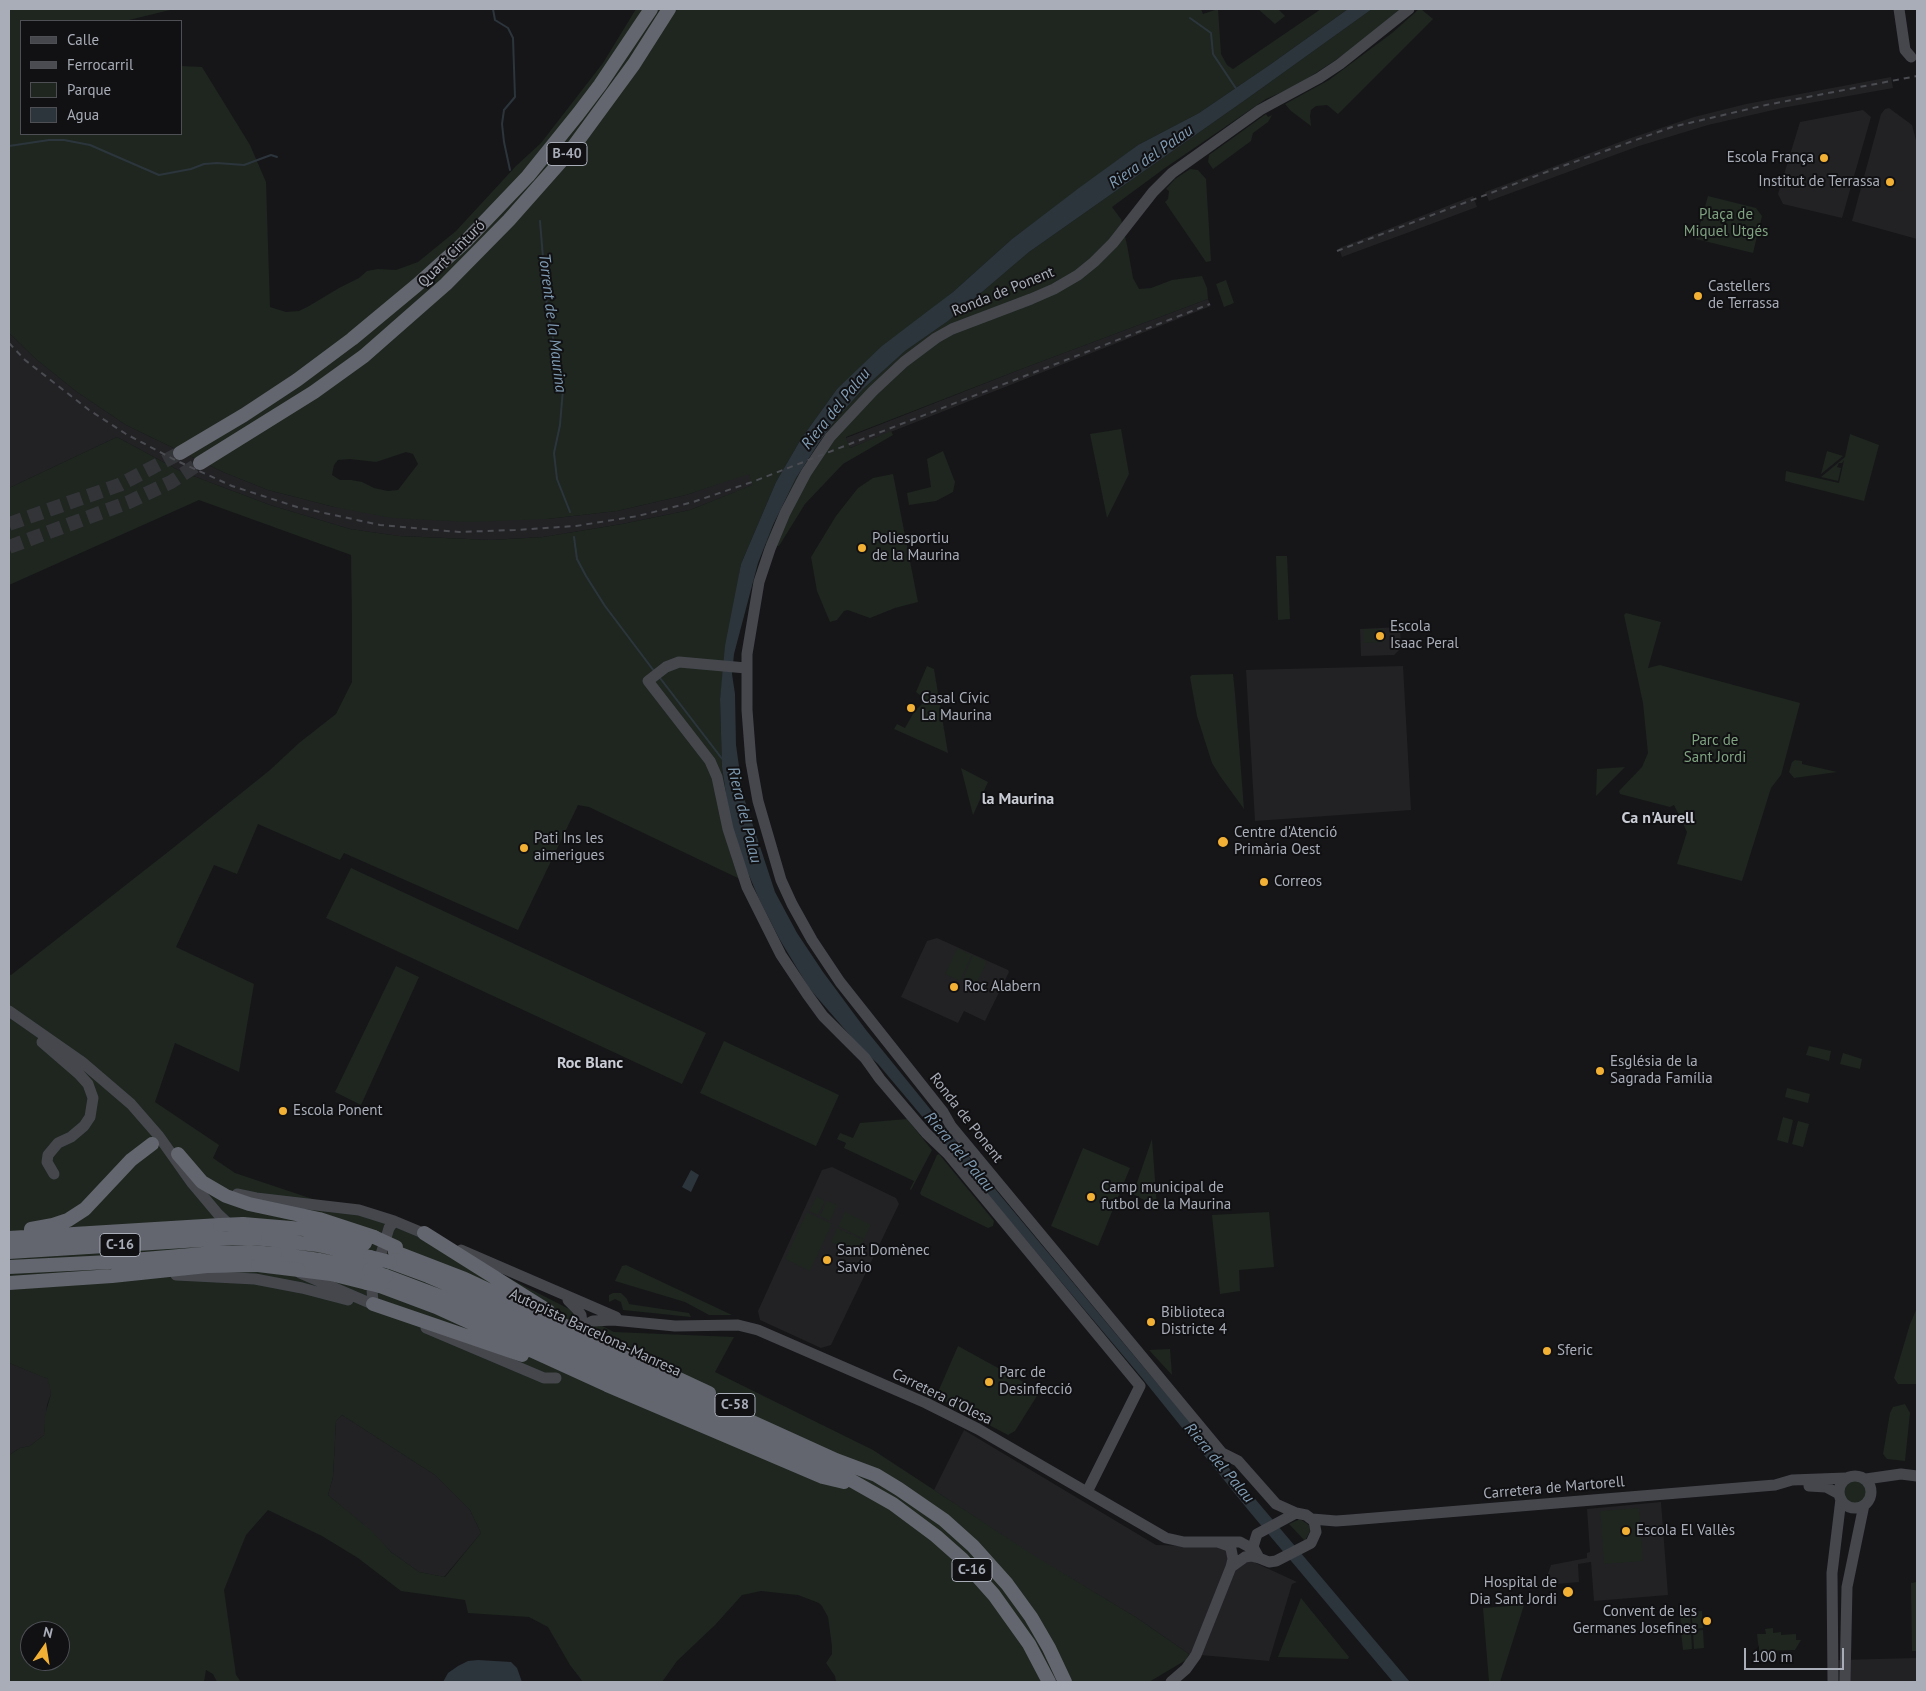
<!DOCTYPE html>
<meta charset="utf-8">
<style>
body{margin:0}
#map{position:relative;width:1926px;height:1691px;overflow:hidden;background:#161618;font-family:"PT Sans",sans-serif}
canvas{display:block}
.frame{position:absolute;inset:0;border:10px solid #a8adb8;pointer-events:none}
.legend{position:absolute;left:20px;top:20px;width:162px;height:115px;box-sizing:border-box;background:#111113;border:1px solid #4d4f55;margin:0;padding:6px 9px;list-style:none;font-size:15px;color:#a8adb8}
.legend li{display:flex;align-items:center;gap:10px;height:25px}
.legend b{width:25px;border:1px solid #4d4f55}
.north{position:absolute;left:20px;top:1621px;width:50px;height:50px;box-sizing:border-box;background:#111113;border:1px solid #4d4f55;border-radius:50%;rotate:13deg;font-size:14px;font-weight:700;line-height:20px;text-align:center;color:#a8adb8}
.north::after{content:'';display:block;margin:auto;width:18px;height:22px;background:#f2b134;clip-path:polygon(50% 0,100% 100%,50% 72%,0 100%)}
.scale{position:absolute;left:1744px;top:1648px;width:100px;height:22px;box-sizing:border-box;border:2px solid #a8adb8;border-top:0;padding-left:6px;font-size:15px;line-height:18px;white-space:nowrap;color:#a8adb8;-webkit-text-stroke:4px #111113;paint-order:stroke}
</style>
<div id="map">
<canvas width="1926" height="1691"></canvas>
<div class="frame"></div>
<ul class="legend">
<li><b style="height:6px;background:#45474d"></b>Calle</li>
<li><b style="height:6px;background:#4a4c52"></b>Ferrocarril</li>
<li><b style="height:14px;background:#1e261f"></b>Parque</li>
<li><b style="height:14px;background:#2c353c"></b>Agua</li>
</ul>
<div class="north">N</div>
<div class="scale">100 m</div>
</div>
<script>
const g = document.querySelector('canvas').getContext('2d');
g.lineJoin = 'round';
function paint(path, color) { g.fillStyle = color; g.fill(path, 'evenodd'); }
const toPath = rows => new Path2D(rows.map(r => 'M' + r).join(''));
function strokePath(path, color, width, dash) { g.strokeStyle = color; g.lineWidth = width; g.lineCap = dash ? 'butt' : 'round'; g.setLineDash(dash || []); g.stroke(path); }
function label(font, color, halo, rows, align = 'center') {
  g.font = font + ' "PT Sans",sans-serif'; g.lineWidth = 4; g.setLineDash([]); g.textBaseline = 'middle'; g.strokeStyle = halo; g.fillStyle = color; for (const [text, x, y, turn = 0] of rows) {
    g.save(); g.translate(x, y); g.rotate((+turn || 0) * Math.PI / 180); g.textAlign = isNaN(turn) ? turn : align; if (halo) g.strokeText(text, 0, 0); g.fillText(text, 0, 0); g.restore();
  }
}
paint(toPath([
 [1891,77,1893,88,1782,108,1708,125,1639,146,1489,201,1485,192,1628,139,1694,117,1746,104],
 [1889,108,1912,125,1917,144,1917,239,1852,221,1881,114,1885,109],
 [1863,110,1871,117,1842,218,1783,204,1778,194,1800,122],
 [1473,196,1477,207,1342,257,1339,248],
 [1208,299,1211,306,850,448,846,438,1024,368],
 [9,333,37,360,77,392,126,425,223,472,268,490,334,507,547,519,617,511,686,495,749,473,753,485,690,510,622,524,543,537,491,540,399,536,350,529,270,505,180,471,117,437,9,488],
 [1400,627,1401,648,1394,655,1361,656,1360,629],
 [1403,666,1411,810,1255,821,1246,670],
 [937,938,1008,970,1009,972,985,1021,964,1011,958,1023,901,997,927,941],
 [832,1167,896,1198,899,1204,831,1345,821,1348,760,1320,758,1311,822,1170],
 [9,1363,49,1379,51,1394,47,1405,44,1435,30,1446,20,1448,9,1455],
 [342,1415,435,1475,470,1510,481,1533,444,1577,419,1572,391,1552,371,1531,328,1495,333,1477,336,1421],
 [964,1430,1156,1545,1221,1547,1297,1582,1292,1584,1269,1661,1189,1654,1137,1618,1035,1557,934,1490],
 [1661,1502,1668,1595,1594,1601,1591,1562,1578,1564,1579,1582,1544,1585,1551,1565,1587,1558,1587,1553,1590,1552,1587,1509],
 [1917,1658,1917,1682,1839,1682,1838,1660]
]), '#222225');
paint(toPath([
 [9,9,174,9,125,21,21,21,21,134,181,134,181,66,202,67,250,145,266,182,270,307,286,312,299,311,309,306,339,288,359,278,367,271,378,269,396,270,418,262,456,231,516,166,541,143,603,63,636,9,1201,9,1203,14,1218,9,1221,54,1227,65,1233,69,1321,9,1348,9,1271,64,1199,113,1138,145,1012,239,953,292,837,389,801,439,776,482,741,564,723,675,720,699,722,767,731,827,738,849,750,876,742,880,589,807,578,805,518,930,344,853,340,860,258,824,237,874,214,865,176,947,254,984,239,1072,175,1043,155,1102,219,1145,213,1158,235,1173,408,1231,493,1270,614,1332,734,1337,715,1372,873,1450,1035,1556,1137,1618,1189,1654,1186,1660,1149,1682,836,1682,835,1676,826,1663,832,1654,832,1646,828,1617,822,1606,819,1603,798,1595,761,1591,742,1595,715,1625,677,1661,662,1682,583,1682,570,1665,548,1627,529,1617,468,1613,465,1600,401,1591,358,1558,322,1536,268,1510,246,1535,224,1590,236,1675,241,1682,217,1682,213,1674,206,1670,204,1682,9,1682,9,1455,20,1448,30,1446,44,1435,45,1415,51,1394,48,1379,9,1363,9,974,11,975,173,848,270,770,299,743,336,714,352,682,352,618,351,555,199,500,9,585,9,488,117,437,180,471,270,505,350,529,399,536,491,540,543,537,622,524,690,510,752,485,749,474,686,495,617,511,547,519,471,522,391,518,334,507,268,490,223,472,126,425,77,392,37,360,9,333],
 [406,452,413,454,418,464,398,490,388,491,374,488,362,482,351,480,340,480,332,475,334,465,338,460,350,459,376,462],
 [342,1415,435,1475,470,1510,481,1533,445,1577,419,1572,391,1552,372,1531,328,1495,333,1477,336,1421],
 [30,1631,60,1631,60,1661,30,1661],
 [1258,9,1278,9,1285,16,1275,24],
 [1372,9,1401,9,1345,54,1296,86,1266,99,1165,168,1112,207,1121,219,1127,245,1133,278,1139,289,1151,288,1172,280,1202,276,1207,288,1208,299,1024,368,846,437,850,448,891,431,893,435,843,464,805,504,779,546,765,544,796,478,837,418,863,389,905,351,948,321,1029,252,1248,98],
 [1419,9,1421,9,1433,19,1338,114,1327,105,1316,106,1311,110,1310,116,1311,126,1291,111,1285,104,1329,80,1392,33],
 [1266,114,1268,117,1272,115,1271,117,1268,122,1253,133,1251,141,1213,169,1208,162,1209,155],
 [1190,169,1198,170,1206,179,1211,261,1206,262,1165,202,1168,199,1169,191,1166,189,1175,179],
 [1708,196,1756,208,1762,216,1753,253,1696,239],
 [1226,280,1234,303,1224,307,1216,284],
 [1121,429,1129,474,1107,518,1090,434],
 [1850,434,1879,445,1864,501,1785,481,1786,471,1839,483,1844,460,1842,463,1839,463,1837,467,1841,468,1838,481,1821,477,1845,457],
 [943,451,955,482,953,492,936,501,909,505,907,493,931,487,927,459],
 [1827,451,1843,456,1821,474],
 [893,474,918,602,895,608,870,618,848,610,844,611,837,620,830,622,817,591,811,557,836,516,858,488,873,478],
 [1276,556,1287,556,1290,619,1278,620],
 [1626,613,1661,622,1648,668,1660,665,1800,703,1781,775,1771,788,1742,881,1677,864,1687,832,1674,805,1670,807,1620,794,1619,791,1642,767,1648,753,1643,703,1624,615],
 [1363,629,1384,629,1384,642,1364,643],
 [927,666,934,669,948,753,894,729,897,724,905,728,914,712,926,700,916,692],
 [1233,674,1235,694,1244,809,1220,776,1212,763,1197,716,1190,677,1192,675],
 [1795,760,1802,761,1802,764,1837,772,1794,778,1789,772,1792,762],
 [1625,767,1596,796,1597,769],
 [961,768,988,782,973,815],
 [351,868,706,1033,682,1084,326,918],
 [957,948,972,955,960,981,945,974],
 [973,955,987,962,975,987,962,981],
 [396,966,419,977,361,1105,335,1092],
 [724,1041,839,1095,816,1146,700,1093],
 [1809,1046,1831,1051,1829,1061,1806,1055],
 [1843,1053,1862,1059,1860,1069,1840,1064],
 [1787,1088,1810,1094,1808,1103,1785,1097],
 [1783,1117,1793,1120,1788,1143,1777,1140],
 [907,1119,932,1150,911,1190,910,1189,914,1181,844,1148,846,1143,837,1139,840,1133,853,1138,860,1123],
 [1798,1121,1809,1124,1803,1147,1792,1144],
 [1152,1139,1157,1207,1133,1194],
 [1083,1148,1130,1168,1098,1246,1051,1226],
 [939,1154,994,1221,993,1226,988,1228,921,1195,920,1193,937,1155],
 [817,1196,825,1201,818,1215,809,1211],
 [827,1201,837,1205,830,1221,820,1216],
 [807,1212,832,1224,810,1271,785,1259],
 [845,1212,871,1225,864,1239,838,1226],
 [1269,1212,1274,1267,1239,1270,1240,1291,1220,1294,1212,1215],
 [837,1228,864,1240,857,1254,831,1242],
 [626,1265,732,1315,709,1315,685,1302,615,1281,622,1266],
 [613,1293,621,1293,627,1299,629,1304,689,1313,691,1317,623,1310,621,1302,615,1299,609,1302,609,1295],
 [1917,1308,1917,1384,1898,1384,1894,1378,1910,1324],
 [958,1346,1040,1391,1015,1431,1008,1435,947,1403,938,1392],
 [1170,1349,1172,1375,1149,1350],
 [1905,1404,1910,1413,1905,1461,1887,1459,1883,1454,1890,1413,1893,1407],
 '1842 1492a12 12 0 1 1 24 0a12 12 0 1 1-24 0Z',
 [1639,1508,1643,1561,1604,1564,1600,1511],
 [1300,1519,1309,1525,1310,1531,1305,1541,1289,1524],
 [1917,1582,1917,1651,1912,1651,1911,1583],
 [1301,1598,1349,1657,1348,1659,1278,1657],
 [1524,1605,1500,1682,1489,1682,1483,1608],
 [1702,1611,1703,1628,1693,1629,1691,1612],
 [1680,1612,1690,1612,1691,1629,1681,1629],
 [1773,1628,1773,1633,1781,1632,1781,1635,1796,1634,1796,1640,1801,1640,1795,1650,1759,1651,1757,1634,1766,1634,1765,1629],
 [1703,1630,1704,1648,1694,1649,1693,1631],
 [1691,1631,1692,1649,1683,1650,1681,1632]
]), '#1e261f');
paint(toPath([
 [1348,9,1372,9,1248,98,1029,252,948,321,905,351,863,389,837,418,820,441,796,478,773,525,758,563,734,654,732,674,735,694,736,745,743,795,775,892,797,933,823,972,866,1030,1000,1195,1146,1370,1410,1682,1393,1682,1388,1676,1249,1511,1142,1378,878,1064,860,1047,809,988,780,940,759,899,738,849,731,827,722,767,720,699,725,646,741,564,776,482,801,439,837,389,882,346,953,292,1012,239,1079,188,1138,145,1199,113,1271,64],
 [691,1170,699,1175,691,1192,682,1187],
 [478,1660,511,1662,517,1668,522,1682,443,1682,448,1673,458,1666,468,1661]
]), '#2c353c');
strokePath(toPath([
 [493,9,495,20,508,28,513,38,515,97,504,110,502,124,504,142,510,170],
 [1190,18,1211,33,1213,54,1237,90],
 [9,146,49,140,64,140,90,145,159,175,191,169,204,164,217,163,244,165,271,155,277,157],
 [540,221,547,307,563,389,560,425,554,453,557,479,570,512],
 [574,537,577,559,586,576,605,606,654,671],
 [660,678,723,760]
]), '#2c353c', 2);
strokePath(toPath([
 [9,524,119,485,180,453],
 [9,547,129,502,171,482,200,463]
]), '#333438', 14, [14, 7]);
strokePath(toPath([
 [1899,9,1905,50,1911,57],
 [746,668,679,662,666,667,648,681,710,761,717,777,728,829,747,887,781,955,807,994,823,1016,865,1058,880,1079,926,1133,948,1154,1140,1386,1087,1492],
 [9,1011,82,1062,131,1104,158,1135,192,1183,218,1214,247,1241,266,1254],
 [42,1042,79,1074,88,1084,93,1098,90,1117,84,1126,71,1137,58,1143,48,1155,47,1162,54,1174],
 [237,1194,256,1198,359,1210,394,1221,430,1236],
 [461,1250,616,1317],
 [300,1273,379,1307],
 [176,1275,255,1279,302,1288,348,1300],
 [568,1300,577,1309,581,1315,582,1323],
 [373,1304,372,1289,377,1267,389,1228,394,1221],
 [587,1324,593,1321,613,1320,675,1326,738,1325,758,1330,926,1403,978,1429,1166,1538,1184,1542,1240,1542,1253,1549],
 [426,1328,544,1378,556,1378],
 '1839 1492a16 16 0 1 1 32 0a16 16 0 1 1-32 0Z',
 [1866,1479,1901,1474,1917,1476],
 [1809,1486,1826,1487,1839,1494],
 [1296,1513,1276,1504,1238,1461,1222,1453,951,1126,943,1112,840,982,812,940,792,904,781,880,758,801,751,762,747,710,747,654,759,582,770,549,785,513,806,473,830,437,873,391,904,362,936,338,952,329,1031,299,1054,289,1078,275,1094,262,1113,243,1153,192,1172,173,1260,110,1319,78,1340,64,1409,9],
 [1296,1513,1306,1515,1314,1521,1316,1532,1311,1543,1276,1561,1269,1562,1259,1558,1253,1547,1257,1534,1296,1513],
 [1312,1519,1336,1521,1350,1520,1775,1485,1792,1480,1846,1478],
 [1231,1567,1245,1557,1251,1556,1259,1558],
 [1171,1682,1186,1669,1196,1655,1231,1567,1233,1559,1231,1549,1229,1546,1218,1542],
 [1833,1682,1832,1573,1841,1499],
 [1845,1682,1847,1587,1864,1505]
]), '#45474d', 11);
strokePath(toPath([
 [180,453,244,415,297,380,352,339,417,285,466,241,528,176,578,114,600,85,651,9],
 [200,463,314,392,364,356,446,284,509,220,571,150,634,64,669,9],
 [178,1154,202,1182,226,1196,249,1204,319,1219,374,1237],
 [243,1224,303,1229,365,1243],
 [31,1229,53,1225,68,1220,85,1209,131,1160,152,1144],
 [424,1233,548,1311],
 [9,1238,220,1225],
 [255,1238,318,1245,370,1257],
 [9,1252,232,1238],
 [395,1252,465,1279,709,1393],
 [275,1254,320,1260,369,1270],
 [390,1262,428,1276,475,1296,836,1460,876,1475,899,1489,944,1520,973,1546,1007,1584,1031,1617,1049,1648,1065,1682],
 [9,1267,110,1262,214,1253,250,1252],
 [299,1270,331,1274,367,1283],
 [386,1276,471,1308,581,1359,780,1446,840,1474,893,1504,936,1536,962,1559,994,1595,1029,1644,1049,1682],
 [9,1283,112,1276,207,1266,258,1265],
 [380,1286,436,1307,607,1385,823,1477,844,1482],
 [373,1304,522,1355]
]), '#63666e', 14);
strokePath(toPath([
 [1337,251,1549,171,1672,127,1766,105,1917,76],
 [9,343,25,360,89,410,126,434,175,460,232,486,297,507,380,525,459,532,515,530,576,526,638,516,693,502,752,482,1210,304]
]), '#4a4c52', 2, [6, 5]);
strokePath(toPath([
 [220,1225,243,1224],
 [374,1237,396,1247],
 [232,1238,255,1238],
 [250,1252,275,1254],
 [370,1257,390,1262],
 [258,1265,299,1270],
 [369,1270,386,1276],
 [367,1283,380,1286]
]), '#63666e', 14);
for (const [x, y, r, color] of [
 [1824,158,5,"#f2b134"],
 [1890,182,5,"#f2b134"],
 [1698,296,5,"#f2b134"],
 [862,548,5,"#f2b134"],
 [1380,636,5,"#f2b134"],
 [911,708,5,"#f2b134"],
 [1223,842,6,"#f2b134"],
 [524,848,5,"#f2b134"],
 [1264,882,5,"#f2b134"],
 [954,987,5,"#f2b134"],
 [1600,1071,5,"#f2b134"],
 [283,1111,5,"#f2b134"],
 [1091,1197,5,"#f2b134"],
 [827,1260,5,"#f2b134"],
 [1151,1322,5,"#f2b134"],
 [1547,1351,5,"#f2b134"],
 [989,1382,5,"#f2b134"],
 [1626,1531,5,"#f2b134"],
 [1568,1592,6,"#f2b134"],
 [1707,1621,5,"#f2b134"]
]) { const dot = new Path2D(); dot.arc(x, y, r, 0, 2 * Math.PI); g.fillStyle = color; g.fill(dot); strokePath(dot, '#111113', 2); }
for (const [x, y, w] of [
 [567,154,40],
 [120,1245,40],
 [735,1405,40],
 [972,1570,40]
]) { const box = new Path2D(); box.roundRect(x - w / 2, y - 11.5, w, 23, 4); g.fillStyle = '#111113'; g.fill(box); strokePath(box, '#a8adb8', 1); }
label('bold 14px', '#a8adb8', null, [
 ["B-40",567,154],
 ["C-16",120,1245],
 ["C-58",735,1405],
 ["C-16",972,1570]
]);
label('15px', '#a8adb8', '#111113', [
 ["Escola França",1814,158,"right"],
 ["Institut de Terrassa",1880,182,"right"],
 ["Castellers",1708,287],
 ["de Terrassa",1708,304],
 ["Poliesportiu",872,539],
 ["de la Maurina",872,556],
 ["Escola",1390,627],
 ["Isaac Peral",1390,644],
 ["Casal Cívic",921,699],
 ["La Maurina",921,716],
 ["Centre d'Atenció",1234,833],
 ["Primària Oest",1234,850],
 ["Pati Ins les",534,839],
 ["aimerigues",534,856],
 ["Correos",1274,882],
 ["Roc Alabern",964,987],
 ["Església de la",1610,1062],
 ["Sagrada Família",1610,1079],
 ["Escola Ponent",293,1111],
 ["Camp municipal de",1101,1188],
 ["futbol de la Maurina",1101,1205],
 ["Sant Domènec",837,1251],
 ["Savio",837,1268],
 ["Biblioteca",1161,1313],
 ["Districte 4",1161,1330],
 ["Sferic",1557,1351],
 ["Parc de",999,1373],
 ["Desinfecció",999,1390],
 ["Escola El Vallès",1636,1531],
 ["Hospital de",1557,1583,"right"],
 ["Dia Sant Jordi",1557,1600,"right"],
 ["Convent de les",1697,1612,"right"],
 ["Germanes Josefines",1697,1629,"right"]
], 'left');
label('15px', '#7fa381', '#111113', [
 ["Plaça de",1726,215],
 ["Miquel Utgés",1726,232],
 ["Parc de",1715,741],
 ["Sant Jordi",1715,758]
]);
label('15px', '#a8adb8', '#111113', [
 ["Quart Cinturó",452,254,-45],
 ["Ronda de Ponent",1003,292,-22],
 ["Ronda de Ponent",966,1118,52],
 ["Autopista Barcelona-Manresa",595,1333,25],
 ["Carretera d'Olesa",942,1397,26],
 ["Carretera de Martorell",1554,1488,-5]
]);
label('italic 16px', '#7f9bb3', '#111113', [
 ["Riera del Palau",1151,157,-35],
 ["Torrent de la Maurina",552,323,83],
 ["Riera del Palau",836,409,-51],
 ["Riera del Palau",744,815,76],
 ["Riera del Palau",959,1152,50],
 ["Riera del Palau",1219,1463,50]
]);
label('bold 16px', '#c9ccd4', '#111113', [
 ["la Maurina",1018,799],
 ["Ca n'Aurell",1658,818],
 ["Roc Blanc",590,1063]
]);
</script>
